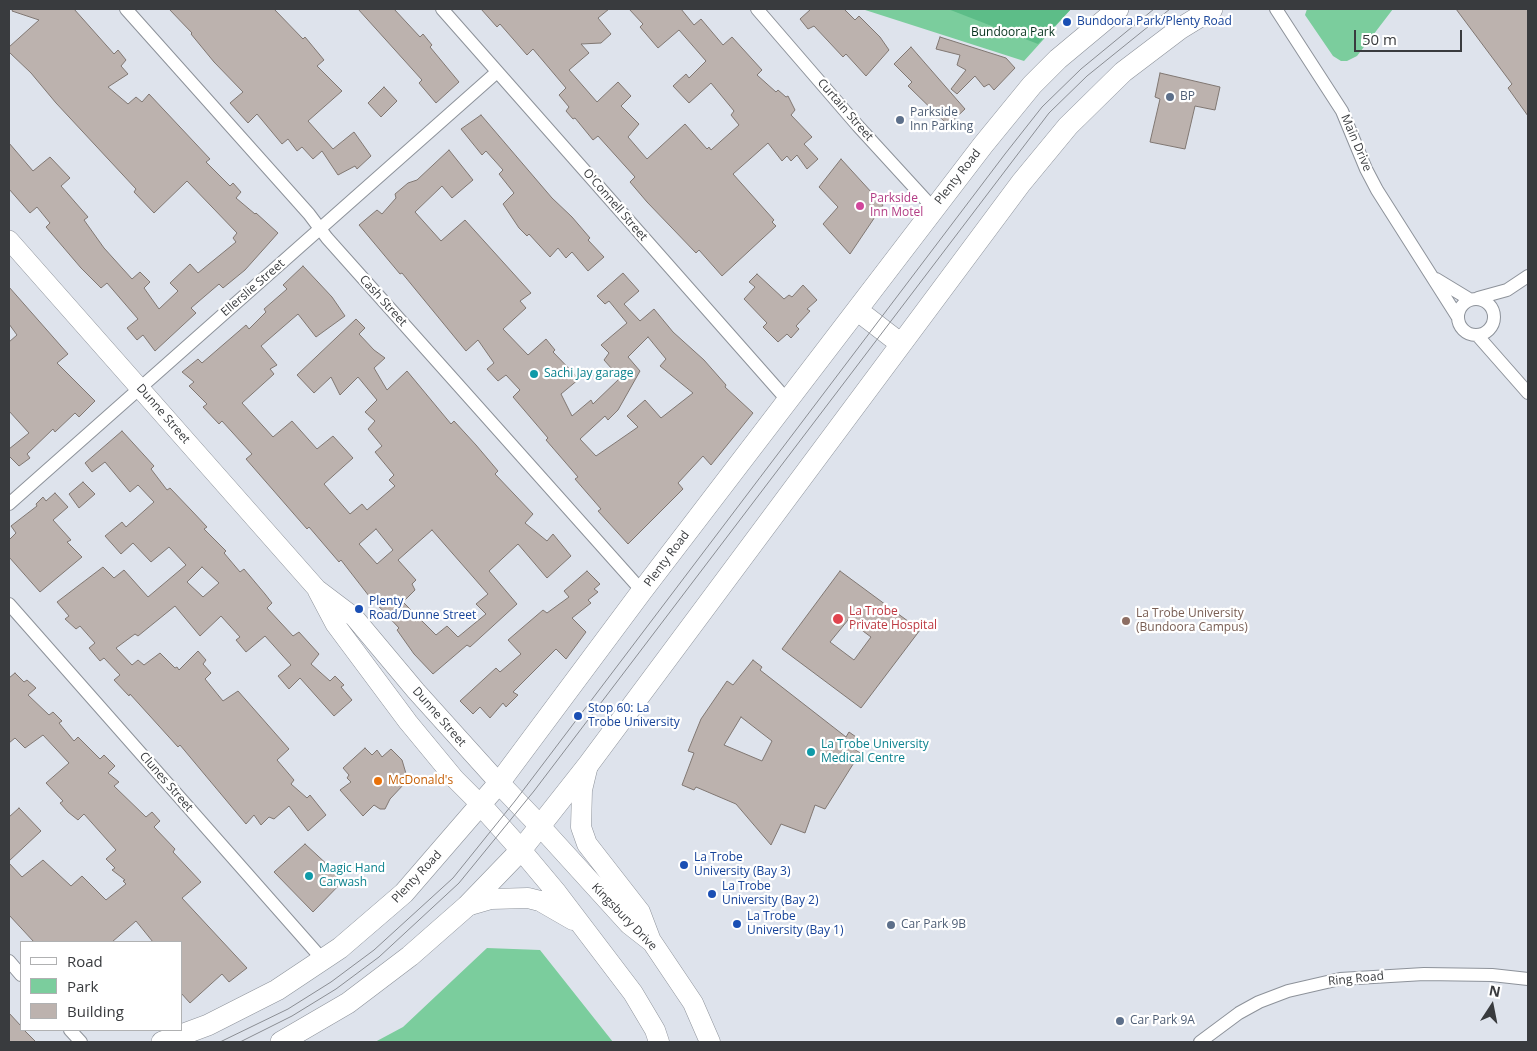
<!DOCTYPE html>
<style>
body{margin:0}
#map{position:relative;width:1537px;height:1051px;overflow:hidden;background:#dee3ec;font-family:"Open Sans",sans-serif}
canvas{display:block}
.frame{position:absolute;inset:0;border:10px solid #393b3e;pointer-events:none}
.legend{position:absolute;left:20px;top:941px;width:162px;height:90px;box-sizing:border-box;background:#fff;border:1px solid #b0b1b2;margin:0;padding:6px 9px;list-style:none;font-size:15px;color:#393b3e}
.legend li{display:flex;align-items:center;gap:10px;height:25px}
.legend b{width:25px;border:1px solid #b0b1b2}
.north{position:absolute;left:1467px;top:981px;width:50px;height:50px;-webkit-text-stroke:4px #fff;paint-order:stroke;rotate:11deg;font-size:14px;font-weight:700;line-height:20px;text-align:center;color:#393b3e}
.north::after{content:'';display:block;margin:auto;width:18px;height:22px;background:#393b3e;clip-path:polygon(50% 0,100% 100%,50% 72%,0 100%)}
.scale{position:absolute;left:1354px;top:30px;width:108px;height:22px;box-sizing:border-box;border:2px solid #393b3e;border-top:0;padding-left:6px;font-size:15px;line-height:18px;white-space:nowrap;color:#393b3e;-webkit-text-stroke:4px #fff;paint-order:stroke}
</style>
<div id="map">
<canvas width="1537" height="1051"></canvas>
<div class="frame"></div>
<ul class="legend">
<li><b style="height:6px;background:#fff"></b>Road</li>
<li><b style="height:14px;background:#7bcd9d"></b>Park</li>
<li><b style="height:14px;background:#bcb2ae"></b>Building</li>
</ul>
<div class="north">N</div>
<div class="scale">50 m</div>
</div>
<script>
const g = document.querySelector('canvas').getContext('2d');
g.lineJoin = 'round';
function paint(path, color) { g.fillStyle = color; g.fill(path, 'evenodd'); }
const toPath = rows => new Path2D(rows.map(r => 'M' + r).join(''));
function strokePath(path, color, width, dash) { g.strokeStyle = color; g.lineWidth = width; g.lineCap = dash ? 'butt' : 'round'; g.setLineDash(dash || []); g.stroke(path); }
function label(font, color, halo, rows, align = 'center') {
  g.font = font + ' "Open Sans",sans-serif'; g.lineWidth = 4.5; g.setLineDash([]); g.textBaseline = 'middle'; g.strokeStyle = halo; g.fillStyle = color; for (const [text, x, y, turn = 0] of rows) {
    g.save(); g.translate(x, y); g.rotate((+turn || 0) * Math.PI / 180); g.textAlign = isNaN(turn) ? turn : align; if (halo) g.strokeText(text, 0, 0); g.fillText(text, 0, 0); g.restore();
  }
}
paint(toPath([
 [862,9,1071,9,1024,61],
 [1307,9,1393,9,1357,56,1347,61,1341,61,1333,56,1305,15],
 [487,948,540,950,613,1042,375,1042,403,1027]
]), '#7bcd9d');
paint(toPath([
 [948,9,1071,9,1038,44]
]), '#5dbd88');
const building = toPath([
 [13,9,74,9,114,54,118,50,126,60,121,66,128,74,108,87,128,104,136,97,142,102,149,94,210,159,206,162,230,186,233,183,241,192,236,198,255,214,256,213,278,233,245,270,223,288,219,284,191,308,196,313,155,351,143,335,137,340,127,328,138,319,107,283,101,288,81,268,46,227,50,223,37,207,30,213,9,189,9,143,33,171,50,157,70,178,61,186,88,217,84,220,104,248,132,279,140,272,150,282,144,288,159,309,178,291,170,283,190,264,198,273,236,242,233,238,237,233,187,181,154,213,134,192,136,189,56,103,31,73,9,52,9,47,39,20,12,11,13,9],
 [169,9,274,9,303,39,305,37,324,60,317,66,342,91,308,121,333,149,354,132,371,156,357,169,355,166,338,175,322,151,313,159,302,147,297,151,288,139,282,144,257,114,248,123,230,103,243,92,214,62,191,34,192,33,169,9],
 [358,9,394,9,420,37,423,34,432,45,430,47,459,82,436,103,419,83,422,80,358,9],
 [481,9,609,9,598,18,611,34,601,43,581,44,589,53,569,70,597,102,618,82,631,96,621,106,639,124,628,137,647,159,685,124,707,149,709,147,711,150,739,125,731,115,734,111,711,83,689,103,673,86,686,74,689,78,706,61,679,30,658,48,640,27,643,24,629,9,681,9,694,25,701,19,723,45,732,37,762,70,757,75,776,92,778,90,786,97,788,96,795,110,791,115,812,137,804,144,818,159,807,169,797,155,791,161,787,156,782,161,768,143,733,174,774,220,772,222,776,226,722,276,699,250,696,253,647,202,630,182,635,177,598,136,593,140,575,118,573,119,566,111,569,107,559,95,566,88,533,49,527,55,500,24,497,27,481,9],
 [811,9,844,9,855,20,859,16,880,37,889,50,866,76,846,54,843,57,814,26,808,29,800,19,811,9],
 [1456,9,1528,9,1528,116,1508,88,1512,84,1456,9],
 [940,37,1006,58,1015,68,994,90,989,84,984,87,975,76,957,94,951,89,966,70,957,65,960,55,936,49,940,37],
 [911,47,965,109,948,125,908,86,912,82,894,64,911,47],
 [1160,73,1220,87,1215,110,1195,106,1185,149,1150,142,1160,99,1155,97,1160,73],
 [384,87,397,101,381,117,368,103,384,87],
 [481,115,552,198,572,217,590,238,588,240,604,257,588,271,572,252,566,258,558,248,550,257,529,234,527,236,519,228,503,204,514,193,499,174,503,170,486,151,482,155,461,129,481,115],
 [449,150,473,180,452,198,442,186,415,212,441,241,465,220,531,293,520,301,526,308,503,329,528,355,546,339,555,350,553,352,579,379,561,394,572,416,591,400,593,404,620,378,604,360,609,353,601,345,627,323,609,301,605,304,597,296,623,273,639,291,624,304,640,321,654,309,673,332,704,360,726,385,725,387,753,413,711,465,703,456,678,483,683,489,628,544,598,511,601,509,575,479,578,477,546,440,548,438,513,397,520,390,506,375,498,381,487,369,494,363,478,340,466,351,402,273,400,274,359,225,377,210,382,214,396,198,395,194,408,183,417,180,449,150],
 [648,337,666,359,660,366,693,393,661,418,645,400,627,416,638,427,596,456,580,439,605,416,608,420,618,410,640,371,628,357,648,337],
 [841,159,883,205,850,254,823,224,838,207,819,187,841,159],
 [303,266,332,297,345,316,316,337,298,314,261,346,277,365,270,369,274,374,242,403,273,437,292,421,317,449,333,436,353,458,324,484,350,514,362,504,367,510,395,486,389,480,394,475,375,452,382,446,368,429,375,421,365,412,377,400,358,377,340,395,331,377,314,393,297,375,356,319,365,328,359,334,374,350,385,358,374,368,387,390,407,371,451,424,454,421,476,445,498,471,495,474,533,514,525,523,547,541,553,534,571,556,547,578,518,544,489,571,517,604,470,647,467,645,433,674,414,654,397,630,399,628,369,596,341,560,339,562,309,527,307,529,246,459,252,454,222,421,219,424,203,407,207,404,189,386,194,382,182,372,198,359,202,363,246,325,249,329,266,312,264,309,287,289,283,285,303,266],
 [376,529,393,550,377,564,359,544,376,529],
 [432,530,488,594,476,604,486,614,458,637,447,626,436,635,403,602,415,590,412,584,416,580,398,560,432,530],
 [757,274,784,299,789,295,792,297,803,285,817,300,807,309,810,311,796,326,799,329,791,338,787,334,778,342,763,327,767,323,744,299,755,287,749,282,757,274],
 [9,287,68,354,57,363,95,401,79,417,75,413,55,432,53,429,27,454,30,458,19,466,9,456,9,449,29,433,9,411,9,342,17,335,9,324,9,287],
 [122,431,154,466,151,469,167,490,170,488,192,511,207,527,204,529,226,551,224,553,240,572,244,569,265,594,272,603,267,608,293,636,299,632,319,654,311,664,330,681,335,676,344,685,341,687,352,700,334,716,300,678,289,689,278,676,291,665,265,636,246,652,236,640,240,637,221,616,200,636,175,606,138,636,135,634,116,648,132,665,138,660,144,665,160,653,175,668,177,667,179,670,198,651,206,660,203,664,211,673,205,679,223,701,238,691,289,749,277,760,294,780,291,784,307,798,310,795,326,815,308,831,289,806,274,819,269,817,261,825,254,815,246,824,180,745,178,747,130,694,129,696,114,680,120,675,104,658,100,661,89,648,95,643,80,626,76,629,65,619,69,616,57,602,103,567,114,578,124,570,148,597,186,565,169,547,151,562,133,543,121,554,105,536,122,522,126,527,154,502,138,485,130,492,105,462,92,472,85,463,122,431],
 [202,567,219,583,203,597,187,582,202,567],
 [83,482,95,494,79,508,69,494,83,482],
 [55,493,68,507,53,520,71,540,67,542,82,557,40,592,9,557,9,540,16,533,11,526,37,506,36,504,43,497,46,501,55,493],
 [587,571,600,584,594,589,598,592,588,600,591,603,572,618,586,632,566,659,556,649,513,692,518,695,506,707,503,703,490,718,480,707,473,714,460,701,496,668,500,672,521,654,508,640,543,610,547,613,569,597,564,591,587,571],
 [840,571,920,630,861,708,782,649,840,571],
 [848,620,871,637,854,660,830,642,848,620],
 [753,660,762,667,760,670,846,737,849,732,859,739,853,748,860,753,825,809,815,805,805,833,781,824,771,845,736,804,696,787,694,790,682,785,694,753,688,751,701,719,727,681,733,685,753,660],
 [741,717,772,741,762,761,724,745,741,717],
 [15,673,24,682,27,680,36,688,28,695,49,715,53,712,62,721,59,723,74,741,78,737,100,759,104,755,115,766,108,773,119,782,114,786,146,817,152,812,160,821,154,827,175,849,173,852,201,882,182,898,247,968,229,982,222,974,190,1003,181,993,181,942,153,942,136,921,112,942,34,942,9,915,9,863,22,877,43,860,71,886,82,876,106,900,126,884,123,881,125,880,112,870,115,868,106,859,116,850,84,814,78,820,68,812,60,803,63,801,46,783,69,763,43,735,25,748,15,738,9,743,9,678,15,673],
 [365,748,372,755,377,750,382,757,391,749,402,760,407,777,405,783,390,799,385,809,380,809,374,805,363,816,340,790,351,782,347,778,349,775,343,768,365,748],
 [19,808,41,831,9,861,9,817,19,808],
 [305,844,344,880,313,912,274,872,305,844],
 [9,1013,21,1026,21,1030,24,1030,36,1042,9,1042,9,1013]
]);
paint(building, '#bcb2ae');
strokePath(building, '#807772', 1);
const minor = toPath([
 [126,9,309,214,327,238,642,591],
 [442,9,788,401],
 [757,9,858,126,934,209],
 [1276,9,1342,111,1366,169,1377,190,1457,316],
 [1436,279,1469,299],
 [1478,298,1507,290,1528,276],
 '1458 317a18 18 0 1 1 36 0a18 18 0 1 1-36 0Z',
 [1477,335,1528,393],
 [9,504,497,72],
 [9,604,323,960],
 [9,961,21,975],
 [70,1030,81,1042],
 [1200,1042,1239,1013,1259,1002,1288,991,1340,979,1424,974,1492,975,1528,979]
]);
const secondary = toPath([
 [9,240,317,589,354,617,416,691,499,783],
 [317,590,335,624,408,722,455,779,481,805]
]);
const primary = toPath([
 [588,765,582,790,581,827,587,844,640,912,651,941],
 [540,826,629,924,652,942,693,1003,710,1042],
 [521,850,557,893,633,993,655,1030,659,1042],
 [467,906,491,899,528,898,540,901,573,920]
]);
const trunk = toPath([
 [857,310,901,344],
 [499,783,540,826],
 [481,805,521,850],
 [162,1042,208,1025,277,990,340,948,404,893,499,783,642,591,983,145,1032,85,1058,59,1118,9],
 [281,1042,348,1003,410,956,467,906,521,850,588,765,1021,183,1068,126,1123,72,1181,28,1212,9]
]);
strokePath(minor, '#8d929a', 14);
strokePath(secondary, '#8d929a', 20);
strokePath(primary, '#8d929a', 21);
strokePath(trunk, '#8d929a', 22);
strokePath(minor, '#fff', 12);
strokePath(secondary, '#fff', 19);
strokePath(primary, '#fff', 20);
strokePath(trunk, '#fff', 21);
strokePath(toPath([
 [220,1042,288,1009,331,982,374,950,453,878,515,801,1005,154,1042,107,1081,69,1154,9],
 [240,1042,292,1016,336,989,379,957,459,883,534,791,1049,113,1087,76,1170,9]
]), '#8a8d93', 1);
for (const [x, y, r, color] of [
 [1067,22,5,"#1a4fb4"],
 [1170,97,5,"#5c6f8a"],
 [900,120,5,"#5c6f8a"],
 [860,206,5,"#d1479c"],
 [534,374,5,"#0f9aa8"],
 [359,609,5,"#1a4fb4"],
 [838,619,6,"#e0444e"],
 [1126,621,5,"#8d6e63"],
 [578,716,5,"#1a4fb4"],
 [811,752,5,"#0f9aa8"],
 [378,781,5,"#e8710a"],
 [684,865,5,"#1a4fb4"],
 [309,876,5,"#0f9aa8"],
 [712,894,5,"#1a4fb4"],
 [737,924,5,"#1a4fb4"],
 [891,925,5,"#5c6f8a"],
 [1120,1021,5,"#5c6f8a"]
]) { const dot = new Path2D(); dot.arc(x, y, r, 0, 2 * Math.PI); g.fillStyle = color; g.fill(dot); strokePath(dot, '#fff', 2); }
label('12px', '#164399', '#fff', [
 ["Bundoora Park/Plenty Road",1077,22],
 ["Plenty",369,602],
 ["Road/Dunne Street",369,616],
 ["Stop 60: La",588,709],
 ["Trobe University",588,723],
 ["La Trobe",694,858],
 ["University (Bay 3)",694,872],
 ["La Trobe",722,887],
 ["University (Bay 2)",722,901],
 ["La Trobe",747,917],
 ["University (Bay 1)",747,931]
], 'left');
label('12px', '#07321d', '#fff', [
 ["Bundoora Park",1013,33]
]);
label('12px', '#4e5e75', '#fff', [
 ["BP",1180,97],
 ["Parkside",910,113],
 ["Inn Parking",910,127],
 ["Car Park 9B",901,925],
 ["Car Park 9A",1130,1021]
], 'left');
label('12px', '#393b3e', '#fff', [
 ["Curtain Street",845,110,49],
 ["Main Drive",1356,143,67],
 ["Plenty Road",958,177,-52],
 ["O'Connell Street",615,205,49],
 ["Ellerslie Street",253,288,-41],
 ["Cash Street",383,301,48],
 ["Dunne Street",163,414,49],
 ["Plenty Road",667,559,-53],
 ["Dunne Street",439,717,49],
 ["Clunes Street",166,782,49],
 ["Plenty Road",417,877,-47],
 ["Kingsbury Drive",624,917,46],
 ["Ring Road",1356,979,-6]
]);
label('12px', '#b23c85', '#fff', [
 ["Parkside",870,199],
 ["Inn Motel",870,213]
], 'left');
label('12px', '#0d838f', '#fff', [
 ["Sachi Jay garage",544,374],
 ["La Trobe University",821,745],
 ["Medical Centre",821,759],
 ["Magic Hand",319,869],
 ["Carwash",319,883]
], 'left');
label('12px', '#be3a42', '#fff', [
 ["La Trobe",849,612],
 ["Private Hospital",849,626]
], 'left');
label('12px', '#785e54', '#fff', [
 ["La Trobe University",1136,614],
 ["(Bundoora Campus)",1136,628]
], 'left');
label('12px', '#c56008', '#fff', [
 ["McDonald's",388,781]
], 'left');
</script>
